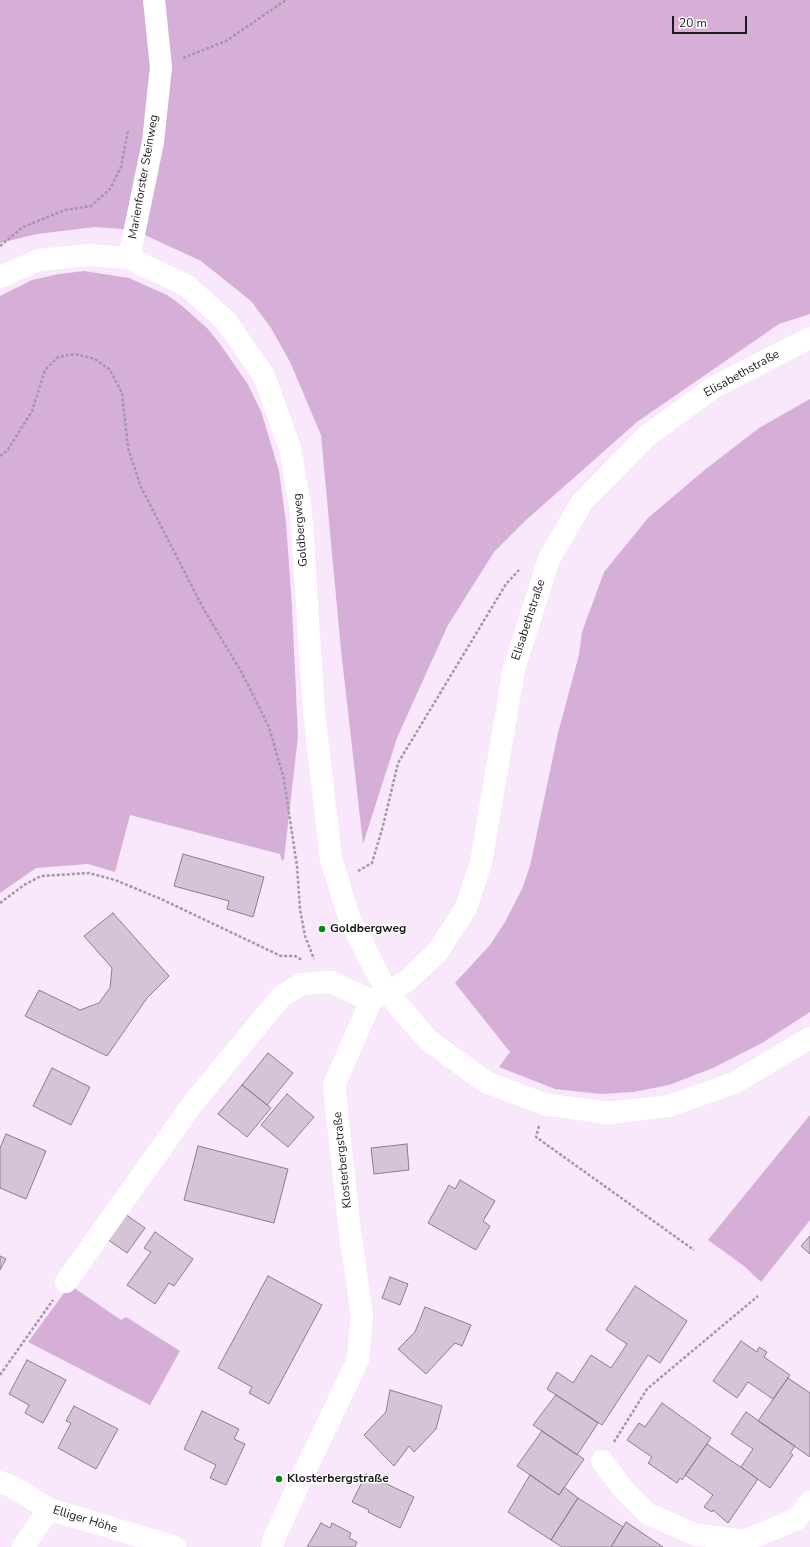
<!DOCTYPE html>
<meta charset="utf-8">
<style>
body{margin:0}
#map{position:relative;width:810px;height:1547px;overflow:hidden;background:#f9e7fb;font-family:"Nunito Sans",sans-serif}
canvas{display:block}
.scale{position:absolute;left:672px;top:16px;width:75px;height:18px;box-sizing:border-box;border:2px solid #1e181f;border-top:0;padding-left:5px;font-size:12px;line-height:14px;white-space:nowrap;color:#1e181f;-webkit-text-stroke:3px #fff;paint-order:stroke}
</style>
<div id="map">
<canvas width="810" height="1547"></canvas>
<div class="scale">20 m</div>
</div>
<script>
const g = document.querySelector('canvas').getContext('2d');
g.lineJoin = 'round';
function paint(path, color) { g.fillStyle = color; g.fill(path, 'evenodd'); }
const toPath = rows => new Path2D(rows.map(r => 'M' + r).join(''));
function strokePath(path, color, width, dash) { g.strokeStyle = color; g.lineWidth = width; g.lineCap = dash ? 'butt' : 'round'; g.setLineDash(dash || []); g.stroke(path); }
function label(font, color, halo, rows, align = 'center') {
  g.font = font + ' "Nunito Sans",sans-serif'; g.lineWidth = 3; g.setLineDash([]); g.textBaseline = 'middle'; g.strokeStyle = halo; g.fillStyle = color; for (const [text, x, y, turn = 0] of rows) {
    g.save(); g.translate(x, y); g.rotate((+turn || 0) * Math.PI / 180); g.textAlign = isNaN(turn) ? turn : align; if (halo) g.strokeText(text, 0, 0); g.fillText(text, 0, 0); g.restore();
  }
}
paint(toPath([
 [0,0,810,0,810,314,779,324,637,422,525,521,494,552,448,625,397,738,363,844,341,650,321,435,290,362,271,328,251,301,201,261,134,230,95,227,37,234,0,243],
 [84,271,129,278,167,295,181,305,207,328,220,344,247,383,261,411,279,471,286,522,292,607,298,736,284,859,282,861,280,854,130,815,115,872,88,864,36,868,0,893,0,296,32,280,59,274],
 [810,399,810,1012,762,1043,713,1068,669,1085,633,1092,601,1094,555,1089,499,1067,510,1052,455,983,490,945,505,922,522,889,530,866,558,733,579,655,582,632,604,572,648,518,707,468,759,428],
 [810,1115,810,1220,761,1282,744,1266,708,1240],
 [70,1285,121,1320,126,1317,180,1351,150,1405,28,1342]
]), '#d5afd8');
const building = toPath([
 [183,854,264,877,253,917,227,909,229,901,174,886,183,854],
 [113,913,169,976,147,998,107,1056,25,1016,39,990,80,1010,99,1003,110,988,112,968,84,936,113,913],
 [268,1053,293,1073,267,1105,242,1085,268,1053],
 [52,1068,90,1087,71,1125,33,1106,52,1068],
 [242,1085,271,1108,247,1137,218,1114,242,1085],
 [287,1094,314,1117,288,1147,261,1125,287,1094],
 [6,1134,46,1151,26,1199,0,1188,0,1148,6,1134],
 [407,1144,409,1170,374,1174,371,1148,407,1144],
 [198,1146,288,1169,274,1223,184,1200,198,1146],
 [460,1180,495,1201,483,1221,490,1226,476,1250,428,1223,449,1185,455,1189,460,1180],
 [125,1214,145,1228,127,1253,107,1239,125,1214],
 [155,1232,193,1259,174,1286,169,1283,155,1304,127,1285,151,1252,144,1248,155,1232],
 [810,1236,810,1254,801,1246,810,1236],
 [0,1256,6,1259,0,1270,0,1256],
 [268,1276,322,1305,269,1404,249,1393,252,1387,218,1368,268,1276],
 [390,1277,408,1284,400,1305,382,1298,390,1277],
 [635,1286,687,1321,660,1363,648,1355,602,1425,547,1389,557,1372,573,1383,591,1355,611,1368,627,1344,606,1330,635,1286],
 [425,1307,471,1325,462,1346,455,1343,426,1374,398,1349,415,1332,425,1307],
 [741,1341,757,1352,759,1347,767,1352,764,1357,790,1375,773,1399,748,1382,737,1398,713,1381,741,1341],
 [27,1360,66,1380,43,1423,25,1413,29,1405,9,1394,27,1360],
 [788,1378,810,1393,810,1457,758,1421,788,1378],
 [390,1390,442,1406,436,1429,414,1452,409,1446,394,1466,364,1435,386,1412,390,1390],
 [556,1395,598,1423,577,1455,533,1425,556,1395],
 [662,1403,711,1438,682,1480,680,1478,677,1483,648,1463,652,1457,627,1440,639,1423,645,1427,662,1403],
 [74,1406,118,1429,96,1469,58,1448,71,1423,66,1421,74,1406],
 [202,1411,239,1429,234,1439,245,1444,226,1485,210,1478,216,1465,184,1449,202,1411],
 [746,1412,795,1446,790,1453,793,1455,770,1488,741,1467,753,1449,731,1434,746,1412],
 [542,1431,584,1459,559,1495,517,1466,542,1431],
 [707,1444,758,1479,728,1523,713,1510,712,1512,704,1507,713,1495,685,1475,707,1444],
 [366,1474,414,1497,400,1528,368,1512,369,1510,352,1502,366,1474],
 [530,1475,559,1495,564,1487,578,1498,551,1540,508,1512,530,1475],
 [578,1498,623,1527,611,1547,562,1547,551,1540,578,1498],
 [626,1522,663,1547,611,1547,626,1522],
 [321,1523,330,1528,332,1523,351,1533,349,1538,357,1542,355,1547,307,1547,321,1523]
]);
paint(building, '#d5c3d6');
strokePath(building, '#8d7d8f', 1);
strokePath(toPath([
 [183,58,226,41,286,0],
 [0,246,23,227,65,210,91,206,110,189,121,167,128,131],
 [0,456,7,451,32,411,45,370,58,357,75,354,95,359,110,370,122,393,128,448,141,487,203,608,242,673,269,727,284,780,297,866,300,909,305,936,314,959],
 [358,871,372,863,383,826,398,763,506,584,519,570],
 [0,903,24,885,41,876,89,873,115,880,161,899,281,956,295,956,302,960],
 [539,1126,536,1137,694,1250],
 [0,1375,53,1300],
 [614,1442,647,1389,758,1296]
]), '#a597a6', 2.5, [3, 2]);
strokePath(toPath([
 [129,258,153,142,161,67,154,0],
 [0,277,39,260,89,255,129,258,187,286,226,321,264,376,290,448,301,512,314,712,331,859,350,920,387,992,428,1040,486,1082,544,1104,608,1113,669,1106,734,1083,810,1038],
 [66,1282,194,1102,281,997,301,984,331,982,371,1001],
 [602,1461,623,1489,648,1514,694,1534,744,1541,797,1519,810,1502],
 [0,1482,11,1486,49,1509,175,1547],
 [23,1547,49,1509],
 [272,1547,273,1541,297,1488,358,1360,362,1315,350,1233,334,1085,371,1001,407,981,438,951,466,908,481,862,514,669,549,559,582,502,647,436,714,387,810,338]
]), '#fff', 22);
for (const [x, y, r, color] of [
 [322,929,4,"#008a18"],
 [279,1479,4,"#008a18"]
]) { const dot = new Path2D(); dot.arc(x, y, r, 0, 2 * Math.PI); g.fillStyle = color; g.fill(dot); strokePath(dot, '#fff', 1.5); }
label('12px', '#1e181f', '#fff', [
 ["Marienforster Steinweg",144,177,-80],
 ["Elisabethstraße",742,374,-29],
 ["Goldbergweg",301,530,-95],
 ["Elisabethstraße",529,620,-72],
 ["Klosterbergstraße",343,1160,-96],
 ["Elliger Höhe",85,1520,17]
]);
label('bold 12px', '#1e181f', '#fff', [
 ["Goldbergweg",330,929],
 ["Klosterbergstraße",287,1479]
], 'left');
</script>
